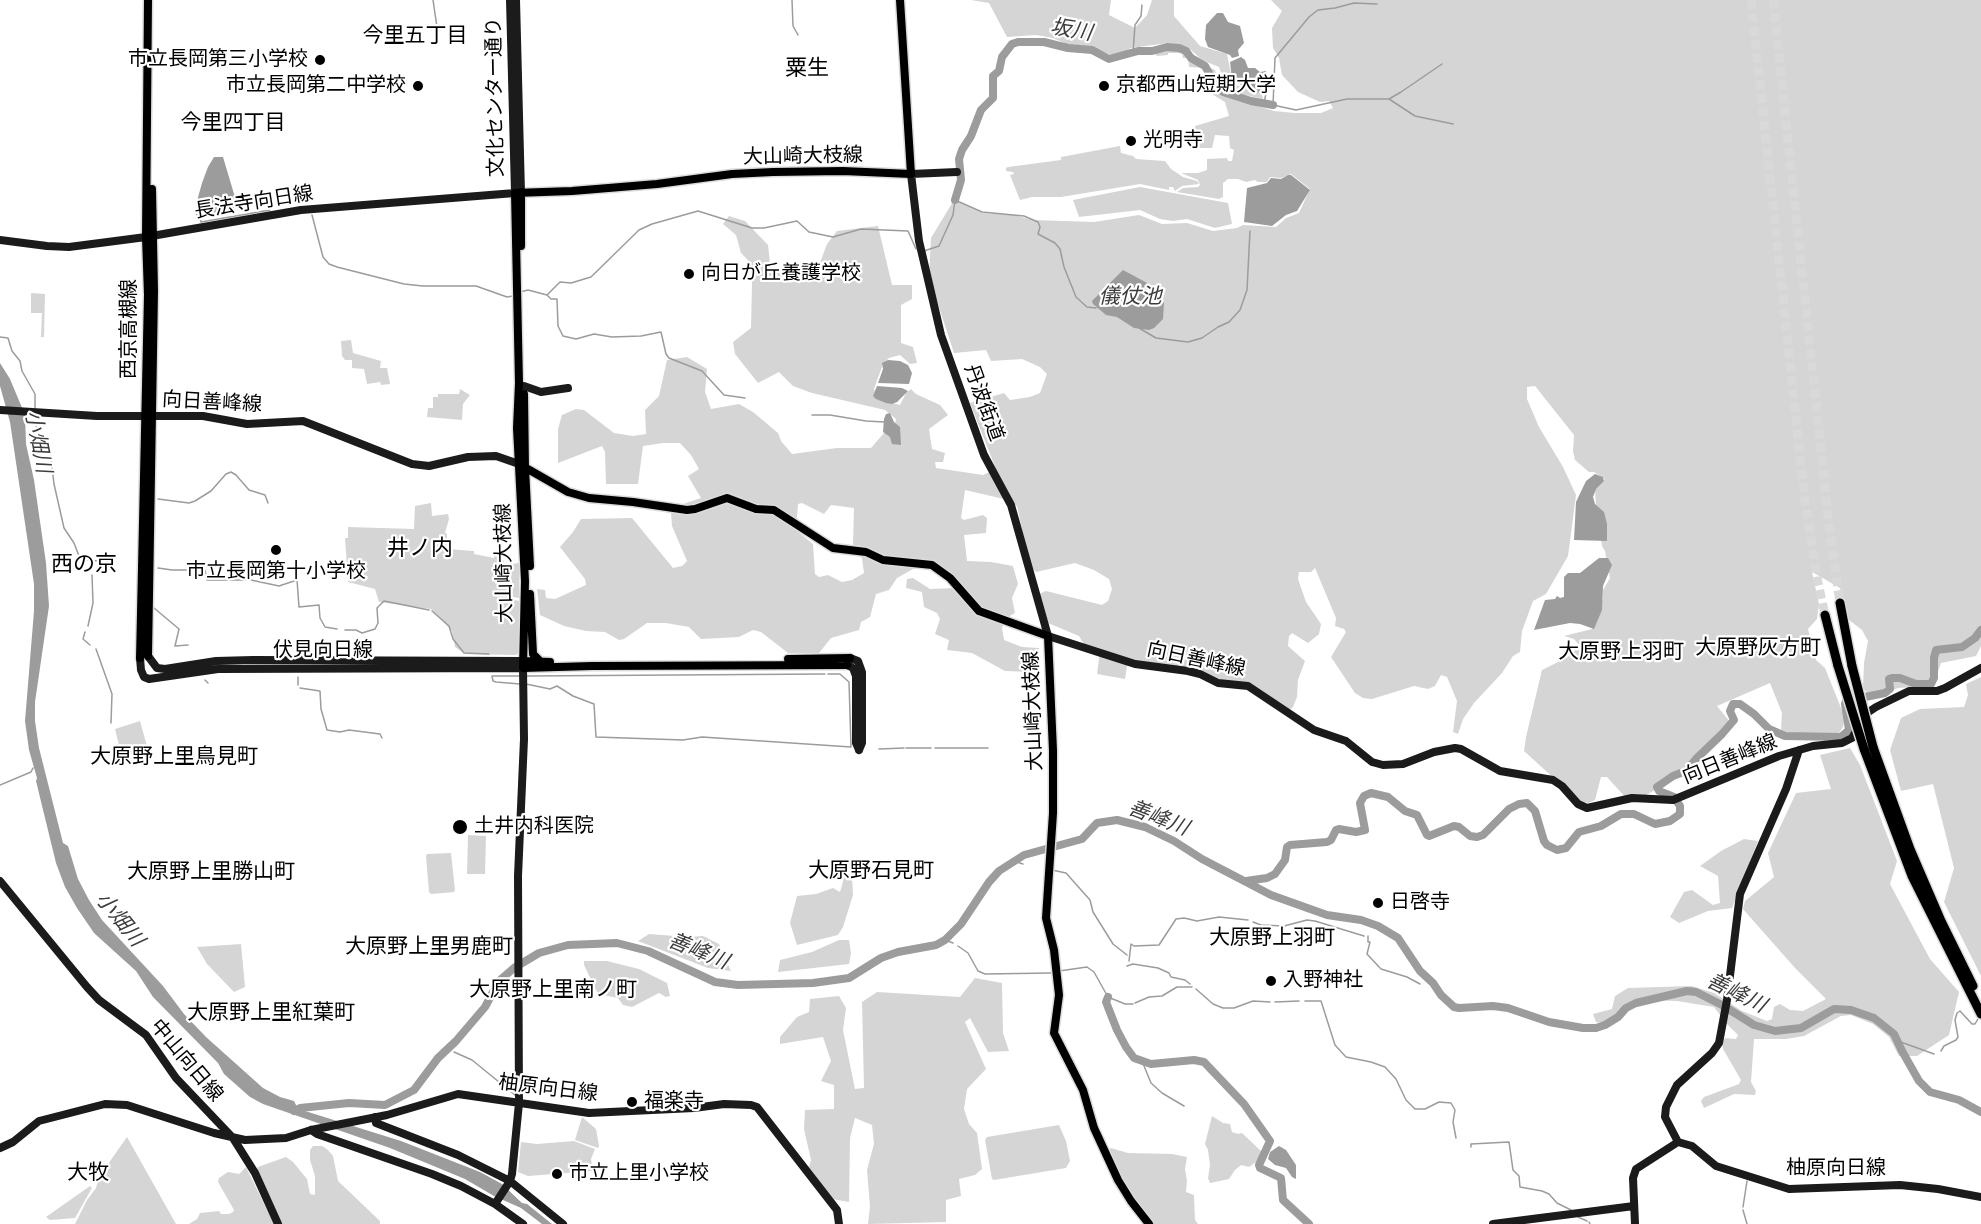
<!DOCTYPE html>
<meta charset="utf-8">
<style>
body{margin:0}
canvas{display:block;background:#fff}
</style>
<canvas width="1981" height="1224"></canvas>
<script>
const g = document.querySelector('canvas').getContext('2d');
g.lineJoin = 'round';
function paint(path, color) { g.fillStyle = color; g.fill(path, 'evenodd'); }
const toPath = rows => new Path2D(rows.map(r => 'M' + r).join(''));
function strokePath(path, color, width, dash) { g.strokeStyle = color; g.lineWidth = width; g.lineCap = dash ? 'butt' : 'round'; g.setLineDash(dash || []); g.stroke(path); }
function label(font, color, halo, rows, align = 'center') {
  g.font = font + ' "DejaVu Sans","Noto Sans JP",sans-serif'; g.lineWidth = 4.5; g.setLineDash([]); g.textBaseline = 'middle'; g.strokeStyle = halo; g.fillStyle = color; for (const [text, x, y, turn = 0] of rows) {
    g.save(); g.translate(x, y); g.rotate((+turn || 0) * Math.PI / 180); g.textAlign = isNaN(turn) ? turn : align; if (halo) g.strokeText(text, 0, 0); g.fillText(text, 0, 0); g.restore();
  }
}
paint(toPath([
 [971,0,1111,0,1109,15,1135,28,1147,15,1152,0,1174,0,1174,16,1200,46,1227,54,1232,79,1238,86,1262,93,1263,99,1236,93,1228,89,1224,83,1219,67,1202,60,1191,50,1181,46,1168,43,1131,48,1120,54,1112,55,1091,47,1071,46,1053,38,1036,35,1007,37,989,3],
 [1271,0,1981,0,1981,646,1976,656,1941,663,1933,686,1898,688,1872,699,1863,688,1864,663,1868,641,1862,630,1849,620,1840,588,1812,572,1819,604,1817,619,1808,629,1816,660,1825,668,1845,718,1843,727,1839,733,1813,739,1788,738,1781,729,1782,713,1770,683,1717,706,1730,722,1687,767,1661,787,1646,795,1626,798,1607,777,1601,777,1595,800,1589,803,1579,801,1524,751,1526,737,1542,670,1568,657,1579,645,1574,639,1564,636,1592,629,1603,598,1603,590,1610,578,1605,551,1602,546,1596,505,1595,490,1605,479,1594,472,1589,472,1575,460,1573,451,1574,435,1535,386,1527,387,1527,399,1539,427,1563,467,1576,495,1568,556,1546,594,1533,601,1522,631,1520,652,1513,656,1502,673,1474,703,1463,719,1458,734,1453,732,1457,701,1447,677,1441,675,1435,686,1428,689,1414,686,1372,699,1363,698,1355,693,1331,657,1346,632,1344,629,1335,626,1336,618,1315,568,1311,572,1299,572,1298,579,1306,602,1321,624,1319,634,1308,643,1292,633,1289,636,1288,646,1305,661,1298,680,1297,697,1293,707,1288,711,1251,685,1220,681,1186,668,1127,666,1125,679,1097,674,1100,651,1085,646,1079,636,1048,623,1039,594,1046,591,1102,605,1108,601,1112,589,1109,579,1094,570,1075,563,1036,572,1030,566,1017,506,1004,499,965,490,961,518,964,520,983,515,987,518,986,533,964,535,967,561,991,562,1013,566,1018,584,1012,598,1015,613,1006,618,1002,628,1004,640,1022,647,1039,648,1034,672,1005,671,972,653,947,650,949,640,935,634,940,619,937,613,924,607,922,592,906,588,907,579,913,578,930,589,954,588,937,565,920,565,897,578,889,590,876,594,870,617,861,622,859,630,831,638,819,653,788,653,761,632,753,630,739,637,701,639,689,627,666,623,647,623,624,639,619,640,605,632,586,631,564,626,540,615,537,589,545,590,546,598,555,599,586,585,585,579,560,547,573,532,581,519,632,518,673,568,682,566,687,561,672,526,671,512,683,504,701,498,688,476,699,469,691,455,680,443,663,443,643,446,638,484,606,484,605,452,602,446,558,463,558,429,562,415,576,409,584,410,614,433,633,436,646,434,645,410,659,396,667,360,687,357,707,369,705,392,711,409,739,404,753,412,778,433,781,441,792,454,837,448,871,448,884,433,894,430,896,419,885,410,812,393,793,386,779,372,758,383,735,354,733,342,751,328,752,284,750,262,741,253,736,235,723,224,729,216,745,221,768,245,771,273,795,271,796,278,815,276,827,244,837,231,878,226,892,285,912,285,912,299,901,305,901,343,913,347,917,363,910,364,900,355,889,358,883,364,874,389,877,399,900,405,906,393,911,389,916,394,940,405,948,415,929,429,932,449,945,453,943,462,935,462,936,468,983,475,996,469,970,403,1004,393,1010,400,1030,397,1040,393,1047,374,1040,367,1022,359,991,361,986,350,954,353,929,277,931,238,954,200,982,213,1014,215,1033,220,1094,222,1139,215,1162,224,1187,223,1213,231,1237,228,1243,225,1276,227,1286,218,1299,213,1310,189,1291,174,1281,178,1270,177,1267,182,1258,182,1255,180,1246,182,1238,179,1228,179,1223,183,1223,197,1219,199,1177,192,1183,188,1198,187,1200,185,1198,180,1181,173,1198,173,1207,170,1207,159,1227,158,1228,161,1232,161,1234,150,1230,148,1229,136,1215,135,1212,148,1199,148,1199,145,1195,144,1195,126,1229,116,1225,102,1210,93,1209,82,1206,78,1209,75,1205,68,1189,67,1188,58,1183,58,1182,53,1168,53,1168,55,1157,56,1154,53,1172,49,1188,53,1200,63,1215,70,1221,89,1224,93,1248,101,1248,103,1274,111,1295,113,1321,113,1333,108,1329,101,1320,102,1298,92,1282,75,1279,58,1273,48,1272,28,1282,11],
 [802,503,824,514,831,505,854,508,853,544,862,558,864,573,852,580,842,582,828,575,819,577,815,574,813,544,796,530,798,504],
 [1120,146,1121,153,1133,156,1136,159,1165,161,1171,169,1183,177,1197,181,1199,184,1182,186,1175,191,1173,187,1169,187,1169,190,1140,184,1061,197,1032,197,1020,200,1010,175,1014,174,1013,172,1006,171,1006,168,1008,167,1061,160,1061,157],
 [1140,187,1228,203,1232,224,1215,228,1187,219,1173,221,1160,219,1140,210,1079,217,1073,200],
 [31,293,45,294,44,337,41,337,42,313,31,313],
 [351,340,353,353,381,361,380,368,387,368,390,384,381,385,380,382,367,384,364,369,352,368,352,360,345,360,342,356,341,341],
 [460,389,470,395,463,404,462,420,427,417,428,408,433,408,433,397,438,397,438,394,459,394],
 [431,503,432,516,448,514,449,519,445,533,447,534,447,549,474,551,474,554,494,558,494,556,502,557,505,565,519,563,519,598,507,596,507,598,519,601,519,652,516,655,465,654,455,647,452,631,431,609,379,602,375,589,348,582,345,538,348,538,348,527,414,529,415,506],
 [1981,677,1981,976,1944,902,1954,868,1933,784,1901,791,1890,750,1901,718,1920,709,1964,707,1968,695,1966,684],
 [140,721,148,750,122,757,115,729],
 [1850,748,1860,765,1897,861,1890,884,1930,959,1959,992,1949,1035,1917,1056,1899,1056,1889,1037,1873,1024,1851,1015,1841,1016,1804,1036,1786,1039,1754,1039,1751,1082,1756,1091,1755,1095,1734,1094,1704,1108,1701,1101,1704,1097,1739,1084,1741,1080,1723,1049,1722,1043,1725,1038,1736,1039,1738,1035,1726,1023,1714,1007,1677,1001,1638,1000,1604,1023,1596,1022,1593,1014,1612,1009,1615,996,1628,988,1692,986,1714,993,1742,1011,1767,1021,1772,1019,1774,1007,1780,1004,1790,1010,1803,1011,1826,999,1795,968,1743,909,1745,901,1774,877,1768,853,1796,793,1831,789,1820,755],
 [468,835,486,836,485,874,467,874],
 [1744,839,1758,841,1732,908,1708,911,1679,923,1670,917,1684,892,1692,890,1713,905,1720,903,1718,876,1700,866,1721,851],
 [451,853,455,890,454,892,431,894,429,892,426,856,427,854],
 [846,871,852,876,853,895,843,927,838,935,797,945,790,923,797,896,816,894,833,888,840,892],
 [649,934,688,937,703,936,719,944,731,971,708,968,638,941],
 [839,940,849,940,851,953,849,964,778,972,780,960,812,952],
 [241,944,245,987,234,992,207,964,197,947],
 [584,961,607,961,639,969,667,983,670,996,666,997,659,993,632,1007,623,1005,618,998,598,994,584,965],
 [975,978,1002,983,1003,1033,1009,1051,988,1052,970,1018,965,1022,986,1069,967,1089,964,1109,969,1124,977,1133,982,1169,975,1175,959,1179,961,1196,946,1200,946,1222,868,1224,870,1206,867,1170,874,1144,872,1125,855,1118,850,1138,849,1202,832,1199,809,1167,811,1160,804,1129,805,1110,834,1109,834,1085,821,1081,831,1061,823,1037,780,1044,780,1037,797,1017,809,1012,810,999,839,996,846,1008,843,1030,855,1089,864,1088,862,1002,877,992,960,997],
 [1212,1116,1223,1123,1230,1124,1232,1132,1238,1134,1242,1133,1262,1152,1256,1162,1249,1167,1241,1165,1235,1170,1229,1179,1210,1183,1208,1178,1210,1165,1208,1150,1205,1144],
 [582,1117,596,1129,599,1146,598,1148,575,1140],
 [1059,1125,1066,1141,1070,1161,1066,1168,994,1180,992,1179,985,1140,987,1137],
 [127,1137,176,1224,75,1224,87,1200,96,1188,99,1177],
 [574,1141,595,1149,591,1159,593,1171,528,1176,518,1172,521,1142,537,1144],
 [313,1146,322,1146,328,1150,333,1156,338,1181,380,1221,380,1224,281,1224,257,1170,258,1167,286,1157,293,1162,307,1179,310,1194,315,1195,315,1176,310,1160,310,1150],
 [1111,1148,1128,1153,1172,1154,1187,1157,1185,1169,1187,1181,1186,1192,1194,1195,1195,1220,1198,1224,1152,1224,1135,1205,1107,1151],
 [246,1167,274,1224,189,1224,197,1219,200,1213,219,1211,221,1214,229,1214,233,1212,234,1210,218,1182,219,1178,228,1172,239,1174],
 [90,1186,92,1188,75,1218,50,1220,46,1217]
]), '#d5d5d5');
paint(toPath([
 [1217,13,1223,13,1228,22,1240,26,1244,43,1238,50,1239,56,1232,58,1230,55,1208,47,1205,39,1206,25],
 [1241,57,1245,60,1248,68,1255,68,1260,72,1266,71,1269,93,1261,93,1246,88,1232,79,1230,62],
 [214,157,223,157,237,204,235,207,225,213,196,218,197,201,202,183,208,167],
 [1288,175,1291,175,1310,190,1297,211,1286,215,1272,226,1244,222,1247,188,1267,183,1271,178,1281,179],
 [1123,270,1149,284,1149,288,1164,303,1163,319,1154,328,1149,330,1134,328,1117,317,1106,315,1093,304,1092,301],
 [888,360,900,361,908,365,912,373,909,384,878,383,883,369,882,363],
 [0,363,10,379,25,415,26,444,34,480,46,563,49,606,35,702,35,721,39,748,63,843,68,846,78,879,89,900,102,920,163,986,184,1014,206,1037,263,1088,280,1097,294,1101,297,1107,305,1111,401,1141,480,1172,502,1184,522,1203,527,1204,552,1224,542,1224,521,1208,494,1196,465,1179,390,1148,263,1104,250,1097,224,1074,218,1063,153,997,136,971,94,933,77,908,65,887,56,863,36,781,37,778,29,750,25,721,34,611,34,584,10,422,0,386],
 [877,386,902,388,908,391,897,402,892,404,886,403,876,399,873,396],
 [890,413,894,422,900,427,901,445,892,444,890,437,883,432,884,419,886,414],
 [1595,474,1603,477,1604,481,1596,489,1593,497,1595,504,1604,512,1607,524,1607,541,1574,540,1576,502,1586,481],
 [1599,558,1608,558,1612,565,1603,586,1602,610,1594,629,1580,624,1570,623,1534,630,1545,600,1555,599,1557,596,1560,598,1564,597,1564,577,1568,573,1580,573],
 [1279,1146,1286,1150,1296,1165,1296,1179,1292,1177,1286,1168,1275,1165,1268,1159,1270,1152]
]), '#9c9c9c');
strokePath(toPath([
 [433,0,438,34],
 [792,0,793,26,798,35],
 [1377,4,1354,3,1335,8,1318,10,1309,17,1275,58,1273,105,1296,110,1347,99,1389,99,1401,92,1442,64],
 [1133,53,1135,25,1141,16,1142,5],
 [1389,99,1415,116,1453,124],
 [1264,104,1266,93],
 [312,215,323,257,329,264,337,267,404,284,423,286,476,286,507,297,513,296],
 [200,217,201,222,270,210],
 [924,251,939,246,953,215,955,200,982,212,1024,216,1038,222,1040,227,1038,234,1055,243,1060,249,1064,267,1076,297,1087,307,1096,308],
 [520,292,528,290,547,295,551,299,557,299,558,326,563,336,576,339,594,334,612,337,641,336,661,332,666,354,669,358,702,371,724,395,745,398],
 [547,295,560,282,571,283,591,277,639,230,652,224,698,211,752,228,764,228,797,221,809,232,833,237,861,229,908,231,916,249],
 [1139,328,1156,338,1188,342,1202,338,1218,327,1229,322,1240,310,1247,290,1250,231],
 [0,337,8,338,12,351,20,361,22,371,35,394,35,408],
 [812,415,830,415,866,421,884,422],
 [34,416,38,434,50,450,54,484,64,528,74,543,79,556,83,559,98,561,102,569],
 [158,499,189,503,195,501,211,491,226,474,231,472,236,475,249,490,265,495,268,503],
 [158,568,172,570,205,570,207,580,251,580,279,586,297,580,299,607,319,605,320,618,325,627,337,629],
 [154,608,179,629,175,646,188,645],
 [432,611,449,626,453,639,464,653,489,654],
 [88,626,93,603,92,575],
 [345,630,356,630,362,633,375,629,378,623,377,608,384,601,429,610],
 [85,632,83,639,90,645],
 [96,649,112,694,111,723],
 [492,676,493,681,496,682,520,684],
 [493,676,520,676],
 [526,676,825,674],
 [205,680,208,683],
 [526,684,550,689,557,686,573,696,594,704,596,737,683,740,702,737,851,747,849,682,840,674,828,674],
 [298,685,298,677],
 [300,688,320,691,321,709,327,730,340,732,349,730,380,734,382,738],
 [906,748,931,748],
 [935,748,988,748],
 [879,749,904,748],
 [0,785,31,772,33,768],
 [1014,861,1023,864],
 [1052,870,1066,873,1090,900,1093,912,1113,944,1127,955],
 [1253,922,1261,925,1284,926,1307,920,1315,921,1364,936],
 [1368,936,1368,942,1370,942,1367,954,1381,969,1407,977,1420,984],
 [945,940,953,943],
 [958,946,968,953,978,971,985,974,1051,973],
 [1129,961,1131,944,1134,946,1159,945,1176,919,1184,918,1197,921,1219,917,1248,920],
 [1127,966,1133,964,1158,968,1169,973,1171,977,1185,980,1190,984],
 [1059,971,1087,967,1094,972,1108,997,1125,1004,1133,1004],
 [1196,989,1213,1004,1223,1008,1234,1008,1253,1001,1270,1002],
 [1305,1001,1321,1001,1335,1045,1346,1057,1371,1062,1385,1067,1396,1079,1406,1100,1415,1109,1425,1109,1439,1102,1451,1103,1455,1110,1453,1122,1456,1138],
 [1275,1002,1299,1001],
 [1135,1003,1149,997,1162,996,1177,987,1192,987],
 [1898,1041,1934,1054],
 [1941,1051,1944,1046,1956,1040,1958,1037,1955,1020,1957,1013,1960,1011,1972,1024,1975,1024,1979,1017],
 [454,1052,472,1060,515,1095],
 [1142,1061,1151,1083,1162,1093,1184,1106],
 [1471,1147,1471,1144,1509,1142,1513,1170,1519,1176,1520,1187,1542,1191,1549,1194,1557,1203,1571,1210],
 [1743,1207,1747,1181],
 [1743,1210,1747,1224],
 [1578,1217,1587,1221],
 [1589,1222,1590,1224]
]), '#9c9c9c', 1.5);
strokePath(toPath([
 [955,200,961,180,959,159,962,150,971,136,981,110,993,98,993,76,999,71,1002,57,1012,44,1018,42,1044,42,1068,48,1092,50,1109,59,1138,51,1152,51,1167,47,1179,48,1186,51,1191,58,1205,66,1215,84,1223,92,1251,101,1273,105],
 [1246,881,1267,878,1275,874,1285,860,1287,847,1290,845,1327,842,1331,840,1336,830,1339,829,1356,832,1365,830,1360,803,1364,796,1371,793,1388,797,1405,811,1417,815,1427,835,1429,836,1454,826,1459,827,1470,836,1477,837,1483,835,1509,809,1519,804,1527,803,1535,811,1544,841,1547,845,1557,850,1566,848,1579,832,1601,826,1621,814,1634,814,1655,824,1670,821,1680,814,1680,806,1674,797,1659,791,1657,787,1673,776,1686,771,1696,759,1722,734,1734,720,1730,711,1733,704,1740,704,1754,714,1769,729,1785,736,1841,737,1849,730,1845,704,1847,697,1865,697,1885,693,1890,689,1889,679,1892,678,1900,678,1916,684,1931,684,1934,678,1934,658,1936,650,1962,647,1975,638,1981,630],
 [1108,997,1106,1002,1117,1030,1126,1047,1134,1058,1151,1064,1194,1060,1204,1062,1244,1104,1270,1141,1259,1165,1260,1168,1281,1178,1283,1200,1309,1224],
 [294,1111,300,1108,349,1103,385,1105,414,1090,438,1058,456,1041,485,1007,499,981,514,968,539,953,568,945,617,943,648,951,715,982,738,985,813,983,849,978,881,958,898,952,936,945,945,940,961,924,989,882,999,871,1024,855,1082,839,1097,823,1117,820,1145,827,1174,841,1202,859,1271,895,1327,915,1361,920,1378,926,1398,938,1420,971,1433,983,1441,995,1454,1007,1459,1008,1493,1006,1508,1008,1549,1022,1583,1028,1596,1028,1605,1025,1618,1017,1626,1008,1636,1003,1687,991,1696,992,1722,1005,1754,1025,1775,1031,1801,1028,1834,1009,1851,1010,1874,1018,1894,1034,1902,1051,1919,1081,1930,1092,1959,1100,1981,1112]
]), '#9c9c9c', 8);
strokePath(toPath([
 [1751,0,1805,502,1818,583,1825,615],
 [1773,0,1829,525,1840,603]
]), '#d9d9d9', 9, [9, 4.5]);
const primary = toPath([
 [521,246,521,192],
 [524,394,525,468,530,566],
 [519,464,568,492,589,498,633,502,687,510,695,509,727,498,756,509,774,510,833,548,866,552,883,560,932,565,950,578,979,611,1048,636,1053,751,1053,813,1046,918,1054,950,1059,995,1054,1033,1083,1090,1094,1128,1118,1180,1131,1201,1149,1224],
 [530,594,533,654,541,662],
 [148,656,154,291,152,189],
 [140,658,148,295,146,237,148,0],
 [788,659,850,658],
 [523,661,550,662],
 [847,665,592,666,523,668,525,581,517,428,519,383,515,193,572,191,657,184,732,174,773,172,843,171,911,174,900,0]
]);
const highway = toPath([
 [1840,603,1852,666],
 [1825,615,1838,666],
 [1873,747,1910,849,1941,921,1973,986],
 [1864,749,1912,876,1981,1014]
]);
strokePath(primary, '#dbdbdb', 11);
strokePath(highway, '#dbdbdb', 12);
strokePath(toPath([
 [516,0,521,192],
 [957,172,911,174,919,241,941,335,984,455,1011,505,1048,636,1135,664,1188,671,1200,674,1218,683,1248,686,1314,730,1346,741,1372,762,1383,765,1403,764,1434,752,1455,748,1461,749,1500,771,1553,780,1562,786,1578,804,1587,808,1632,798,1673,800,1779,756,1813,746,1842,743,1852,738,1867,713,1876,707,1909,691,1937,691,1945,688,1981,668],
 [0,240,47,246,69,247,146,237,301,210,515,193,510,0],
 [524,386,541,392,568,388],
 [0,410,97,416,203,416,247,424,303,421,412,464,429,466,468,457,496,456,519,464],
 [148,656,157,668,165,669,216,661,253,660,523,661],
 [140,658,141,670,144,677,149,679,218,669,523,668,524,739,518,876,519,1103,512,1174,510,1181,495,1204],
 [850,658,858,661,862,672,862,743,859,750],
 [847,665,853,668,856,676,856,743,859,750],
 [0,881,87,987,99,1000,146,1035,176,1078,233,1138,255,1173,278,1224],
 [375,1117,376,1123,458,1155,510,1181,563,1224],
 [311,1130,317,1134,432,1174,461,1186,495,1204,523,1224],
 [1678,1142,1665,1117,1666,1107,1677,1085,1712,1053,1719,1043,1727,1000,1740,894,1786,789,1799,750],
 [0,1148,13,1142,39,1121,105,1104,127,1105,214,1133,245,1140,286,1138,311,1130,387,1115,458,1094,589,1113,694,1108,724,1104,751,1105,757,1107,837,1210,839,1224],
 [1493,1224,1634,1206],
 [1635,1224,1633,1178,1636,1169,1678,1142,1692,1146,1716,1166,1789,1189,1900,1185,1938,1189,1981,1197]
]), '#1b1b1b', 8);
strokePath(primary, '#000', 8);
strokePath(highway, '#000', 9);
const highwayBridge = toPath([
 [1838,666,1864,749],
 [1852,666,1873,747]
]);
strokePath(highwayBridge, '#dbdbdb', 12, []);
strokePath(highwayBridge, '#000', 9);
for (const [x, y, r, color] of [
 [320,60,6,"#000"],
 [418,86,6,"#000"],
 [1104,86,6,"#000"],
 [1131,141,6,"#000"],
 [689,274,6,"#000"],
 [276,550,6,"#000"],
 [460,827,8,"#000"],
 [1378,903,6,"#000"],
 [1271,981,6,"#000"],
 [632,1102,6,"#000"],
 [557,1174,6,"#000"]
]) { const dot = new Path2D(); dot.arc(x, y, r, 0, 2 * Math.PI); g.fillStyle = color; g.fill(dot); strokePath(dot, '#fff', 2); }
label('20px', '#000', '#fff', [
 ["市立長岡第三小学校",308,60,"right"],
 ["市立長岡第二中学校",406,86,"right"],
 ["京都西山短期大学",1116,86],
 ["光明寺",1143,141],
 ["向日が丘養護学校",701,274],
 ["市立長岡第十小学校",276,572,"center"],
 ["土井内科医院",474,827],
 ["日啓寺",1390,903],
 ["入野神社",1283,981],
 ["福楽寺",644,1102],
 ["市立上里小学校",569,1174]
], 'left');
label('20px', '#000', '#fff', [
 ["文化センター通り",496,97,-91],
 ["大山崎大枝線",803,157,-1],
 ["長法寺向日線",254,203,-9],
 ["西京高槻線",130,329,-90],
 ["向日善峰線",212,403,3],
 ["丹波街道",983,403,70],
 ["大山崎大枝線",505,563,-91],
 ["伏見向日線",323,651],
 ["向日善峰線",1196,660,12],
 ["大山崎大枝線",1034,711,-92],
 ["向日善峰線",1730,760,-22],
 ["中山向日線",186,1061,50],
 ["柚原向日線",548,1089,7],
 ["柚原向日線",1836,1169]
]);
label('italic 21px', '#3d3d3d', '#fff', [
 ["坂川",1071,31,9],
 ["儀仗池",1130,298],
 ["小畑川",37,442,79],
 ["善峰川",1158,819,21],
 ["小畑川",119,920,51],
 ["善峰川",698,952,22],
 ["善峰川",1736,994,26]
]);
label('21px', '#000', '#fff', [
 ["今里五丁目",415,37],
 ["今里四丁目",233,124],
 ["大原野灰方町",1758,649],
 ["大原野上羽町",1621,653],
 ["大原野上里鳥見町",174,758],
 ["大原野石見町",871,872],
 ["大原野上里勝山町",211,873],
 ["大原野上羽町",1272,939],
 ["大原野上里男鹿町",429,948],
 ["大原野上里南ノ町",553,991],
 ["大原野上里紅葉町",271,1014],
 ["大牧",88,1174]
]);
label('22px', '#000', '#fff', [
 ["粟生",807,69],
 ["井ノ内",420,549],
 ["西の京",84,565]
]);
</script>
